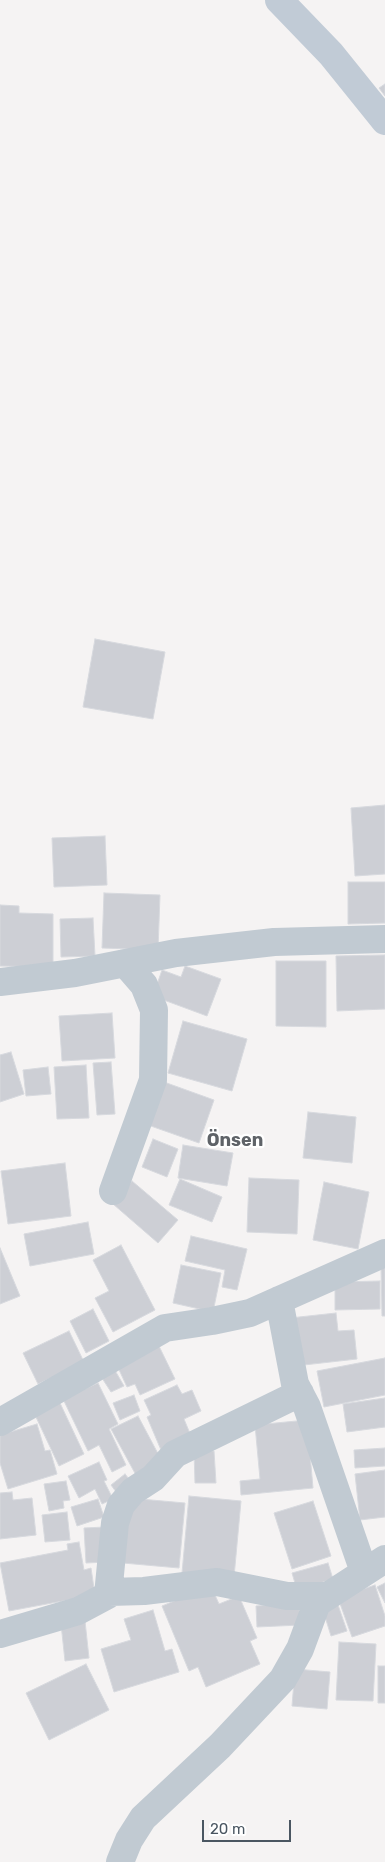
<!DOCTYPE html>
<meta charset="utf-8">
<style>
body{margin:0}
#map{position:relative;width:385px;height:1862px;overflow:hidden;background:#f5f3f3;font-family:Rubik,sans-serif}
canvas{display:block}
.scale{position:absolute;left:202px;top:1820px;width:89px;height:22px;box-sizing:border-box;border:2px solid #4a5661;border-top:0;padding-left:6px;font-size:15px;line-height:18px;white-space:nowrap;color:#4a5661;-webkit-text-stroke:4px #fff;paint-order:stroke}
</style>
<div id="map">
<canvas width="385" height="1862"></canvas>
<div class="scale">20 m</div>
</div>
<script>
const g = document.querySelector('canvas').getContext('2d');
g.lineJoin = 'round';
function paint(path, color) { g.fillStyle = color; g.fill(path, 'evenodd'); }
const toPath = rows => new Path2D(rows.map(r => 'M' + r).join(''));
function strokePath(path, color, width, dash) { g.strokeStyle = color; g.lineWidth = width; g.lineCap = dash ? 'butt' : 'round'; g.setLineDash(dash || []); g.stroke(path); }
function label(font, color, halo, rows, align = 'center') {
  g.font = font + ' Rubik,sans-serif'; g.lineWidth = 4.5; g.setLineDash([]); g.textBaseline = 'middle'; g.strokeStyle = halo; g.fillStyle = color; for (const [text, x, y, turn = 0] of rows) {
    g.save(); g.translate(x, y); g.rotate((+turn || 0) * Math.PI / 180); g.textAlign = isNaN(turn) ? turn : align; if (halo) g.strokeText(text, 0, 0); g.fillText(text, 0, 0); g.restore();
  }
}
const building = toPath([
 [385,84,385,96,379,88,385,84],
 [95,639,165,652,153,719,83,707,95,639],
 [385,805,385,874,355,876,351,808,385,805],
 [105,836,107,885,54,887,52,838,105,836],
 [348,882,385,882,385,923,348,924,348,882],
 [104,893,160,895,158,950,102,948,104,893],
 [0,905,19,906,19,913,53,914,53,967,0,966,0,905],
 [93,918,95,956,61,957,60,919,93,918],
 [385,955,385,1009,337,1011,336,956,385,955],
 [276,961,326,961,326,1027,276,1026,276,961],
 [185,966,221,979,207,1016,153,996,162,970,181,977,185,966],
 [112,1013,115,1058,62,1061,59,1016,112,1013],
 [183,1021,247,1039,232,1091,168,1073,183,1021],
 [11,1052,24,1094,0,1102,0,1055,11,1052],
 [111,1062,115,1114,97,1115,93,1063,111,1062],
 [86,1065,89,1118,57,1119,54,1067,86,1065],
 [48,1067,51,1094,26,1096,23,1070,48,1067],
 [164,1082,214,1100,199,1143,148,1125,164,1082],
 [308,1112,356,1117,352,1163,303,1158,308,1112],
 [153,1139,178,1149,167,1177,142,1167,153,1139],
 [183,1145,233,1153,227,1186,178,1178,183,1145],
 [65,1163,71,1216,8,1224,1,1171,65,1163],
 [249,1178,299,1180,297,1234,247,1232,249,1178],
 [180,1179,222,1197,212,1222,169,1205,180,1179],
 [132,1181,178,1220,158,1243,113,1204,132,1181],
 [324,1182,369,1192,358,1249,313,1240,324,1182],
 [88,1222,94,1254,30,1266,24,1234,88,1222],
 [191,1236,247,1249,237,1290,222,1287,225,1270,185,1261,191,1236],
 [121,1245,155,1310,113,1332,95,1298,109,1291,93,1260,121,1245],
 [0,1248,20,1296,0,1304,0,1248],
 [181,1265,221,1273,213,1312,173,1303,181,1265],
 [385,1266,385,1316,382,1316,381,1267,385,1266],
 [380,1281,380,1309,335,1310,335,1282,380,1281],
 [93,1309,109,1341,86,1353,70,1321,93,1309],
 [336,1313,338,1331,354,1330,357,1359,295,1366,290,1318,336,1313],
 [69,1331,84,1362,38,1384,23,1353,69,1331],
 [157,1342,175,1379,140,1395,135,1384,127,1387,115,1361,157,1342],
 [385,1358,385,1395,324,1407,317,1371,385,1358],
 [113,1367,124,1386,111,1392,100,1375,113,1367],
 [98,1383,118,1424,109,1429,126,1465,112,1472,99,1445,88,1451,63,1399,98,1383],
 [177,1385,182,1394,192,1390,201,1411,184,1419,191,1436,161,1450,147,1417,151,1415,144,1400,177,1385],
 [134,1395,140,1411,120,1420,113,1403,134,1395],
 [385,1398,385,1427,347,1432,343,1404,385,1398],
 [60,1403,84,1454,59,1466,35,1415,60,1403],
 [138,1416,163,1463,137,1477,111,1429,138,1416],
 [307,1420,313,1488,241,1495,240,1481,260,1479,255,1425,307,1420],
 [37,1424,45,1451,50,1450,57,1474,8,1489,0,1463,0,1435,37,1424],
 [385,1448,385,1466,355,1468,354,1450,385,1448],
 [194,1451,214,1451,216,1483,195,1483,194,1451],
 [99,1462,107,1480,104,1481,113,1499,102,1504,95,1489,79,1498,68,1476,99,1462],
 [385,1470,385,1517,360,1520,355,1474,385,1470],
 [125,1474,133,1484,119,1496,111,1485,125,1474],
 [66,1481,70,1500,63,1501,64,1508,49,1511,44,1484,66,1481],
 [12,1492,13,1500,32,1498,36,1535,0,1539,0,1493,12,1492],
 [189,1496,241,1501,234,1577,182,1573,189,1496],
 [129,1498,185,1503,179,1568,123,1563,129,1498],
 [98,1499,104,1517,77,1526,71,1507,98,1499],
 [313,1501,331,1556,292,1569,274,1513,313,1501],
 [67,1512,70,1540,45,1542,42,1515,67,1512],
 [105,1527,107,1562,86,1563,84,1528,105,1527],
 [79,1542,84,1570,91,1568,95,1595,9,1611,0,1563,68,1550,67,1544,79,1542],
 [328,1563,333,1579,297,1590,292,1573,328,1563],
 [385,1583,385,1603,377,1587,385,1583],
 [375,1585,385,1616,385,1626,352,1637,338,1598,375,1585],
 [211,1586,219,1604,239,1596,257,1638,250,1641,260,1664,206,1687,198,1667,189,1671,162,1606,211,1586],
 [337,1602,347,1631,331,1636,322,1607,337,1602],
 [299,1603,300,1625,257,1627,256,1606,299,1603],
 [153,1610,165,1651,172,1649,179,1672,114,1692,101,1649,131,1640,124,1619,153,1610],
 [85,1621,89,1658,65,1661,61,1624,85,1621],
 [339,1642,376,1644,373,1701,336,1700,339,1642],
 [86,1664,109,1710,49,1740,26,1693,86,1664],
 [378,1666,385,1666,385,1703,378,1703,378,1666],
 [295,1669,330,1672,327,1709,292,1706,295,1669]
]);
paint(building, '#cdcfd5');
strokePath(building, '#d7d9de', 1);
strokePath(toPath([
 [0,982,75,973,176,953,274,942,385,939],
 [113,1191,153,1080,154,1010,144,985,125,963],
 [279,1300,295,1384,307,1407,316,1433,364,1572],
 [0,1422,165,1328,212,1321,250,1313,385,1253],
 [109,1592,144,1591,217,1582,287,1596,328,1596],
 [0,1634,78,1611,108,1595,115,1523,121,1505,133,1491,153,1478,175,1454,300,1393],
 [120,1862,129,1840,143,1818,220,1746,283,1679,300,1649,317,1603,385,1559]
]), '#c1cad2', 28);
strokePath(toPath([
 [279,0,331,54,385,121]
]), '#c1cbd6', 28);
label('bold 18px', '#5f6368', '#fff', [
 ["Önsen",235,1141]
]);
</script>
